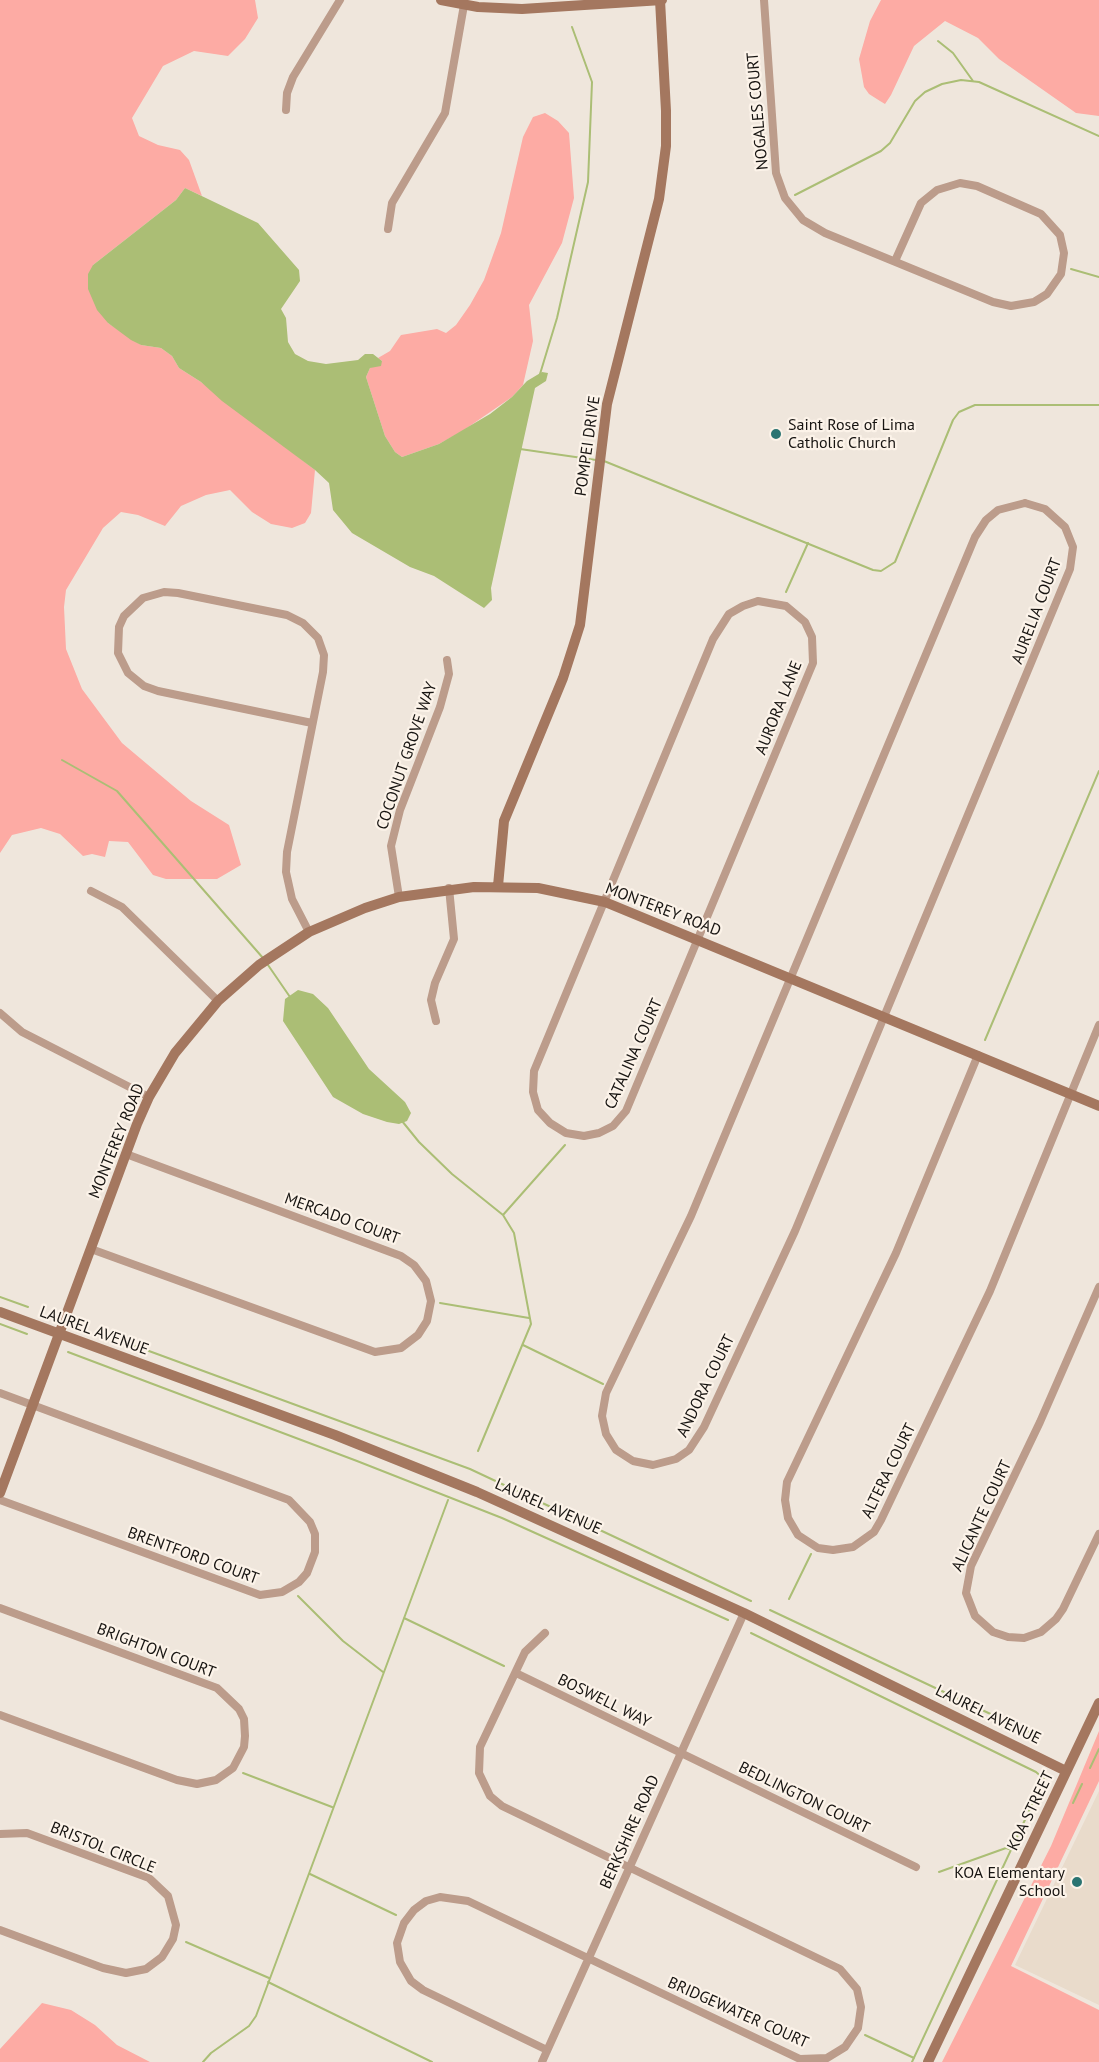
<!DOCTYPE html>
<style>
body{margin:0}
canvas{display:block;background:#efe6dc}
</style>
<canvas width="1099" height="2062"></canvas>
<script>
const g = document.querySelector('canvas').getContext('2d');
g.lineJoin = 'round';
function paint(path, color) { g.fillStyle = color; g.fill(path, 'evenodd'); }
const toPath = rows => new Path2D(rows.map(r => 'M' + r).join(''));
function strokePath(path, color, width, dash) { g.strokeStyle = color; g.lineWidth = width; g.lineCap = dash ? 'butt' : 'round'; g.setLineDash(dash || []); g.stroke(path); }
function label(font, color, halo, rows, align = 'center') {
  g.font = font + ' "PT Sans",sans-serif'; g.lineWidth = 4.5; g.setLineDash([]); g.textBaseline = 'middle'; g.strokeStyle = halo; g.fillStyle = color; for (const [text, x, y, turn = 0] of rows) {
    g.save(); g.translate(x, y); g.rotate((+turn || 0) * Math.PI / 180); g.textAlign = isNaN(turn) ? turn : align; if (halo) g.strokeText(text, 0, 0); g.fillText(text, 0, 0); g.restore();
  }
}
paint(toPath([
 [1099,1791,1099,2005,1015,1965]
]), '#e9dbcb');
paint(toPath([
 [0,0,255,0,258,18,245,39,228,56,194,51,163,66,132,118,139,136,158,145,180,150,189,160,202,196,185,188,176,200,93,265,108,323,141,345,161,348,172,356,179,368,201,382,315,470,311,513,305,523,292,528,271,524,252,512,230,490,206,495,181,506,165,526,138,515,121,512,103,528,66,590,64,607,66,649,82,689,122,743,191,801,229,825,241,865,217,879,166,879,153,875,128,842,109,841,105,857,92,854,83,856,60,834,41,828,12,835,0,853],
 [881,0,1099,0,1099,116,1076,113,999,59,978,38,945,21,914,46,891,95,885,104,880,101,869,94,864,87,859,59,870,21],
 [545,113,558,121,569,133,574,198,562,243,529,305,533,341,523,385,512,397,464,430,439,444,402,457,395,452,385,436,366,377,370,368,382,361,378,358,390,351,401,335,437,329,446,333,456,325,470,305,484,280,501,233,523,137,533,117],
 [1099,1731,1099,1781,1011,1966,1099,2010,1099,2062,942,2062,1051,1846],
 [42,2003,71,2010,95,2025,117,2045,150,2062,0,2062,0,2049]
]), '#fdaba4');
paint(toPath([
 [185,188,258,223,299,270,300,281,281,309,286,318,288,342,295,354,308,361,326,364,358,360,365,354,373,354,382,361,381,366,370,368,366,377,385,436,395,452,402,457,439,444,490,414,512,397,527,381,542,372,548,373,546,381,535,388,491,588,492,600,484,608,434,576,410,567,352,533,333,510,329,483,315,470,222,401,201,382,179,368,172,356,161,348,141,345,131,340,108,323,97,310,88,289,88,274,93,265,176,200],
 [298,990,313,994,328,1008,369,1069,405,1102,411,1113,407,1121,399,1124,387,1122,363,1114,333,1097,283,1021,285,999]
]), '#abbe75');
strokePath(toPath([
 [938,41,953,53,973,81],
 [795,195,881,151,890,143,915,101,925,92,942,84,961,80,979,82,1099,136],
 [1071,269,1099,277],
 [540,374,557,318,588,182,592,82,572,27],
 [520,449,596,460],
 [604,461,873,570,881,571,895,562,953,420,959,412,975,405,1099,405],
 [786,592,808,543],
 [62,760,117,791,263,958],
 [268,965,290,997],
 [985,1040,1099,771],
 [402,1121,419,1142,452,1174,503,1215,514,1233,531,1324,478,1451],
 [503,1215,565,1145],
 [0,1297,28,1307],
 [440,1303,529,1318],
 [0,1324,27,1334],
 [77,1324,87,1328],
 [100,1333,470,1469,751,1601],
 [523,1345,603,1384],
 [68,1352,357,1461,502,1518,728,1620],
 [298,1596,343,1641,383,1672],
 [789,1599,811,1554],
 [770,1610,1033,1734],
 [404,1618,504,1666],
 [751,1633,1036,1772,1044,1779,912,2062],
 [1090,1768,1099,1749],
 [243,1773,332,1807],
 [1073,1803,1082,1784],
 [939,1872,1006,1848,1012,1850],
 [310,1874,396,1915],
 [186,1942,269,1978],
 [268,1982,432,2062],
 [865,2035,914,2058],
 [203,2062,211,2053,249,2026,256,2016,448,1500]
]), '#abbe75', 2);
strokePath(toPath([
 [764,0,776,173,785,198,803,220,825,233,993,302,1011,306,1034,302,1047,294,1061,274,1064,253,1060,235,1041,214,977,186,960,183,937,190,921,203,895,261],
 [286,110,287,93,293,77,340,0],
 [388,229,392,203,445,113,464,5],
 [1025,503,1045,509,1065,527,1073,547,1070,569,795,1231,704,1427,689,1450,676,1459,653,1465,633,1461,616,1450,606,1434,602,1416,606,1393,691,1216,975,537,986,520,998,510,1025,503],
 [758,601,786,606,805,622,812,637,813,663,626,1111,613,1126,599,1133,584,1136,566,1133,550,1123,538,1110,533,1092,534,1071,713,639,729,614,743,606,758,601],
 [91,891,122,907,218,1001],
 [399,897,391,846,400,810,440,707,449,674,447,660],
 [309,932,292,899,286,872,287,852,323,672,324,655,318,638,303,623,287,615,178,593,164,592,143,598,124,616,119,627,118,653,128,673,144,686,158,691,312,723],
 [0,1013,22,1032,149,1097],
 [436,1021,431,1000,435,983,454,939,449,888],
 [978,1055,896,1253,787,1482,785,1500,788,1518,798,1535,818,1548,833,1550,853,1547,874,1532,881,1520,990,1291,1099,1025],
 [91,1249,375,1352,401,1348,418,1335,427,1321,431,1301,426,1281,414,1265,401,1256,126,1154],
 [1099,1287,1040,1422,971,1566,966,1593,975,1616,993,1632,1008,1637,1024,1638,1041,1632,1056,1619,1063,1609,1099,1534],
 [0,1393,289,1500,310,1522,315,1534,315,1552,307,1573,299,1582,282,1592,260,1595,0,1500],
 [0,1608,217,1688,239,1709,244,1719,245,1736,244,1747,233,1768,216,1780,197,1784,177,1780,0,1715],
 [545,1633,525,1652,480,1747,479,1773,490,1796,502,1806,840,1969,857,1989,861,2007,858,2028,845,2047,827,2058,800,2059,468,1901,440,1897,426,1901,414,1910,404,1923,397,1943,400,1962,411,1981,423,1990,547,2050],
 [516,1673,916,1867],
 [0,1834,27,1833,149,1878,168,1896,176,1925,173,1939,162,1957,146,1969,126,1973,103,1968,0,1930],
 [542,2062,744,1613]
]), '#bc9c8b', 8);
strokePath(toPath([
 [441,0,478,7,522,9,662,0],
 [498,886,504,821,563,678,580,625,607,404,659,199,666,146,666,111,660,0],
 [0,1312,335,1435,477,1492,744,1613,1066,1771],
 [0,1493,137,1124,149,1097,175,1053,218,1001,259,965,309,932,365,908,399,897,474,887,538,888,605,902,1099,1106],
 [928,2062,1099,1703]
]), '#a4775f', 10);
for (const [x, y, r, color] of [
 [776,434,6,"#2a7472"],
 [1077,1882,6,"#2a7472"]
]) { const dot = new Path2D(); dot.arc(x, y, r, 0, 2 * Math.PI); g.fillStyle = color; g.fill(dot); strokePath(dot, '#fcf3e9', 2); }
label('16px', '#171411', '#fcf3e9', [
 ["NOGALES COURT",758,111,-95],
 ["POMPEI DRIVE",588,446,-82],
 ["AURELIA COURT",1037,611,-69],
 ["AURORA LANE",779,708,-68],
 ["COCONUT GROVE WAY",407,756,-71],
 ["MONTEREY ROAD",663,910,21],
 ["CATALINA COURT",634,1054,-66],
 ["MONTEREY ROAD",117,1141,-68],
 ["MERCADO COURT",342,1219,20],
 ["LAUREL AVENUE",94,1331,20],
 ["ANDORA COURT",706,1386,-64],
 ["ALTERA COURT",889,1471,-64],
 ["LAUREL AVENUE",548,1507,24],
 ["ALICANTE COURT",982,1516,-65],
 ["BRENTFORD COURT",193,1556,20],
 ["BRIGHTON COURT",156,1651,21],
 ["BOSWELL WAY",604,1701,26],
 ["LAUREL AVENUE",988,1715,26],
 ["BEDLINGTON COURT",804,1798,26],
 ["KOA STREET",1031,1811,-64],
 ["BERKSHIRE ROAD",630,1832,-66],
 ["BRISTOL CIRCLE",103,1848,22],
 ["BRIDGEWATER COURT",738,2013,24]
]);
label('16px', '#171411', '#fcf3e9', [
 ["Saint Rose of Lima",788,425],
 ["Catholic Church",788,443],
 ["KOA Elementary",1065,1873,"right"],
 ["School",1065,1891,"right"]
], 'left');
</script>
